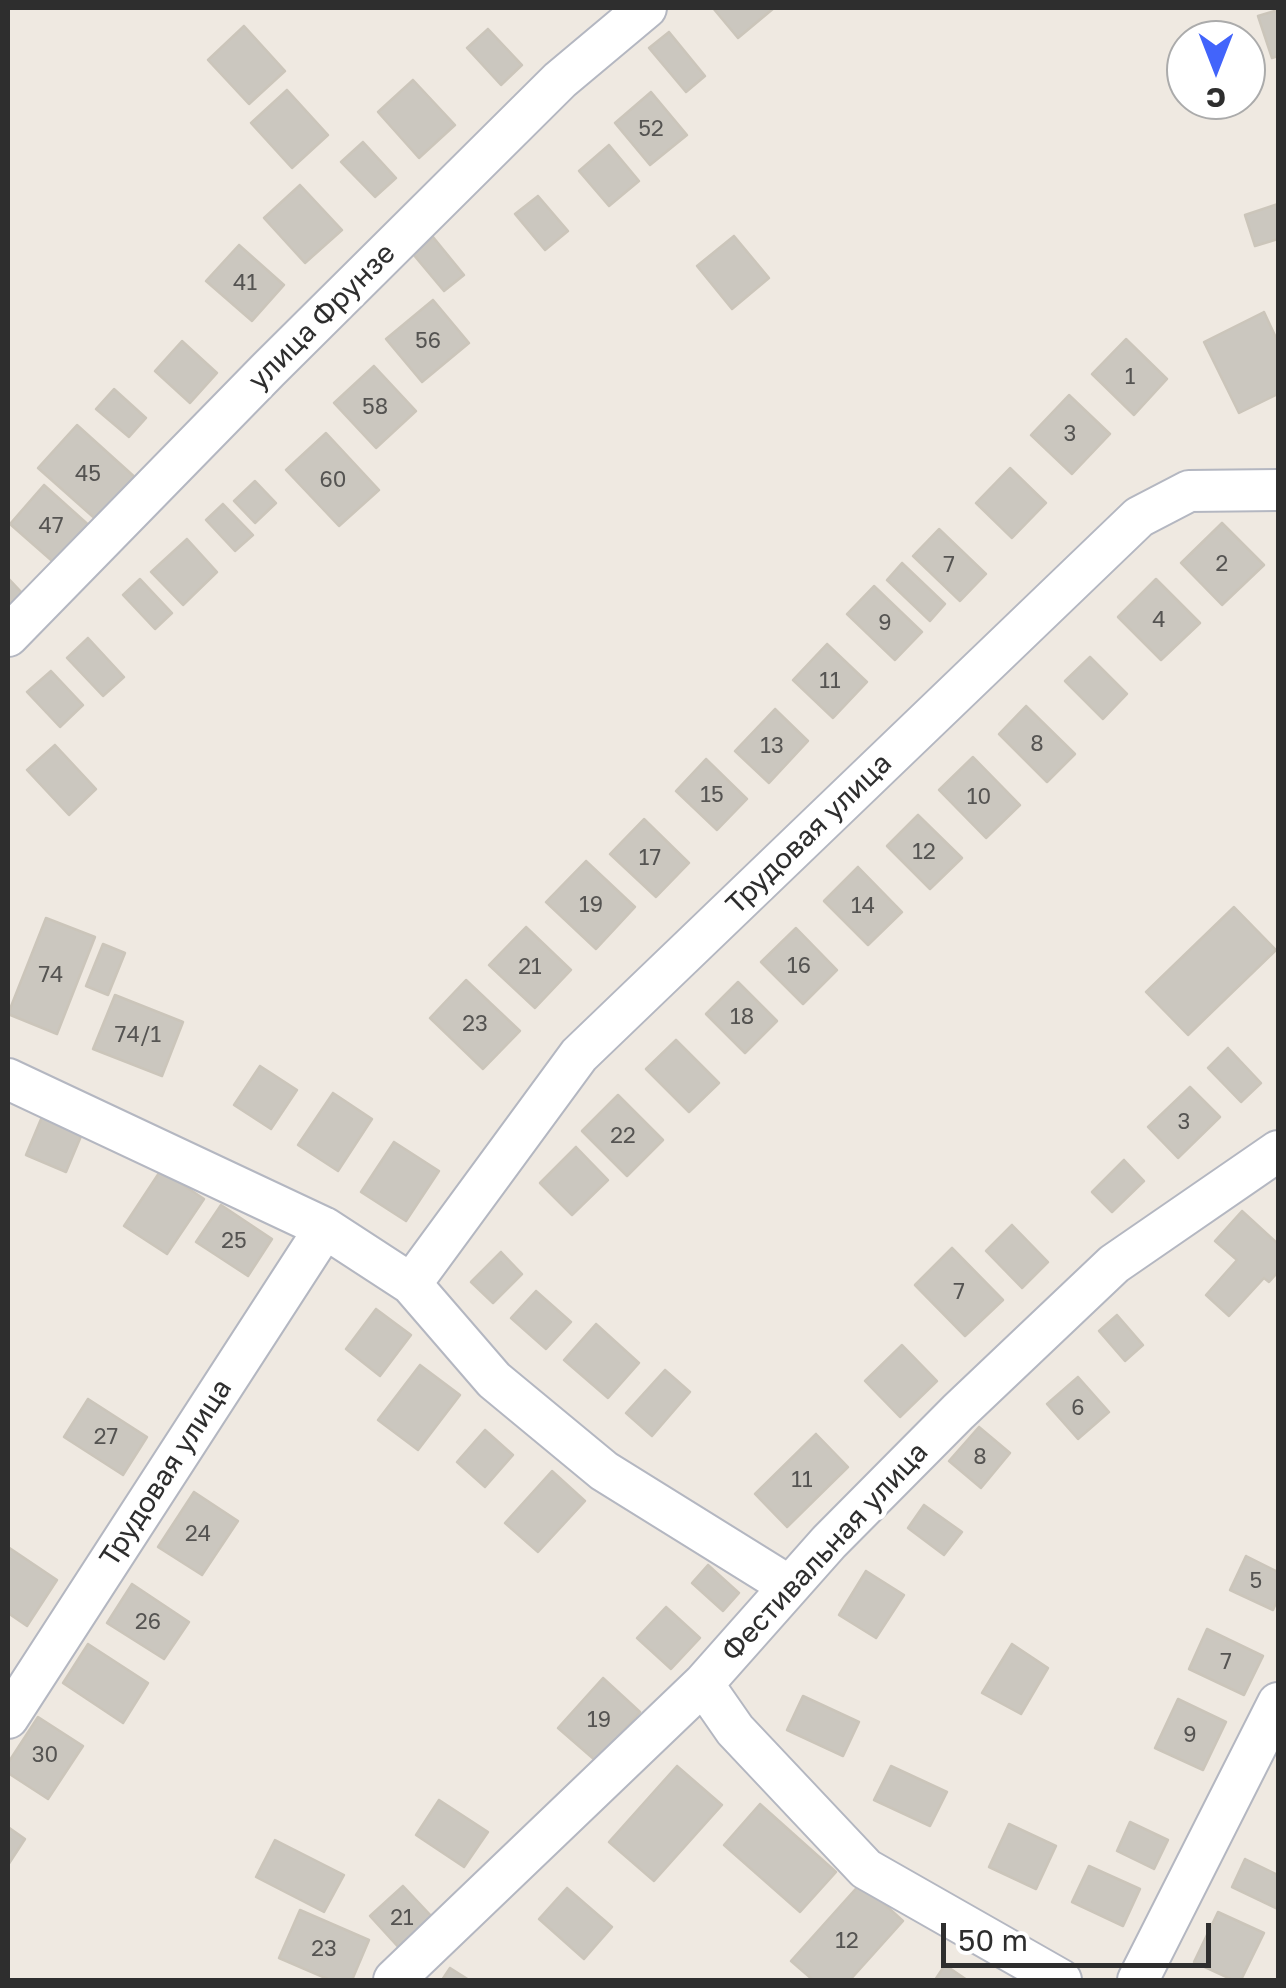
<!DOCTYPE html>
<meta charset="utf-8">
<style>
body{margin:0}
#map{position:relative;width:1286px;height:1988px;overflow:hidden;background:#efe9e1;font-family:"Golos Text",sans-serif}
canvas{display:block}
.frame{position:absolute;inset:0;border:10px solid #2e2e2e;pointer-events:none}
.north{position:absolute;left:1166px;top:20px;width:100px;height:100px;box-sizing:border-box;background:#fff;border:2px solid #ababab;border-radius:50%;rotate:180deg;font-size:28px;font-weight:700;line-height:40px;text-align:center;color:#2e2e2e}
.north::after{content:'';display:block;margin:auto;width:35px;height:45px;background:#4264fb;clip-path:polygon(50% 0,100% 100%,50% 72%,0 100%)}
.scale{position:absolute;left:941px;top:1923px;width:270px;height:45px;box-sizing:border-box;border:5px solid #2e2e2e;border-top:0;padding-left:12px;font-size:30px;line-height:35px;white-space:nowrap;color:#2e2e2e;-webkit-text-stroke:8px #fff;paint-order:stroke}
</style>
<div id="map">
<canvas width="1286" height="1988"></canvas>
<div class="frame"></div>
<div class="north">С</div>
<div class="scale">50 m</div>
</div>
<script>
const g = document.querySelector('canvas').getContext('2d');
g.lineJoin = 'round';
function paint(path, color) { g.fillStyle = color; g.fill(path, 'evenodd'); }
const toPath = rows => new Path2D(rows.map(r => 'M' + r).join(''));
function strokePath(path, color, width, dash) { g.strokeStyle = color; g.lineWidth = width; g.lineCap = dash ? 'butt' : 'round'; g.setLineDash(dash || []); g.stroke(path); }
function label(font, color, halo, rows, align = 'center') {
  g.font = font + ' "Golos Text",sans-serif'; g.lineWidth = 10; g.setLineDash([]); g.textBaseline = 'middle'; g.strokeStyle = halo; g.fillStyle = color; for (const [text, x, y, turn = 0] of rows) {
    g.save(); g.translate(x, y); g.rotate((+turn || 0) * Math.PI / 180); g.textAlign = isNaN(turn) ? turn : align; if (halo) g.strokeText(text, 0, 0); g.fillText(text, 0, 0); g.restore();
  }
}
const building = toPath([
 [713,8,774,8,738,38,713,8],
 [1278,10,1278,56,1272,58,1258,16,1278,10],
 [244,26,285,71,249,104,208,60,244,26],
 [488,29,522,65,501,85,467,48,488,29],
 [669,32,705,76,686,92,649,48,669,32],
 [413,80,455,125,419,158,378,112,413,80],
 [287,90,328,135,292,168,251,123,287,90],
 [651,92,687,135,650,165,615,123,651,92],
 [363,142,396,178,375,197,341,162,363,142],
 [609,145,639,181,609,206,579,171,609,145],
 [300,185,342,230,305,263,264,218,300,185],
 [538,196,568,231,545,250,515,214,538,196],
 [1278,204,1278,239,1255,246,1245,215,1278,204],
 [734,236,769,278,732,309,697,266,734,236],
 [433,237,464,275,444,291,413,254,433,237],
 [239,245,284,285,252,321,206,281,239,245],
 [433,300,469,343,422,382,386,339,433,300],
 [1264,312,1278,342,1278,394,1239,413,1204,342,1264,312],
 [1126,339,1167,379,1134,415,1092,374,1126,339],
 [182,341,217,373,190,403,155,371,182,341],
 [374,366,416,411,376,448,334,403,374,366],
 [114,389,146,418,129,437,96,409,114,389],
 [1069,395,1110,434,1072,474,1031,435,1069,395],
 [77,425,138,480,100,523,38,468,77,425],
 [326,433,379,490,339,526,286,470,326,433],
 [1010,468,1046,503,1012,538,976,503,1010,468],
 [255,481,276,503,255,523,234,501,255,481],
 [44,485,93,529,59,567,10,524,44,485],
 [223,504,253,535,235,551,206,520,223,504],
 [1222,523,1264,565,1222,605,1181,563,1222,523],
 [939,529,986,574,960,601,913,556,939,529],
 [187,539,217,572,183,605,151,572,187,539],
 [902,563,945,604,930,621,887,580,902,563],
 [8,578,24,595,8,612,8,578],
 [140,579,172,613,155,629,123,595,140,579],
 [1156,579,1200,623,1161,660,1118,617,1156,579],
 [874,586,922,632,895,660,847,614,874,586],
 [88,638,124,677,103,696,67,658,88,638],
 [827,644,867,682,833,718,793,680,827,644],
 [1090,657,1127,694,1103,719,1065,681,1090,657],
 [51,671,83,705,60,727,27,692,51,671],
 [1026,706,1075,754,1047,782,999,734,1026,706],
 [775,709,808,741,769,783,735,751,775,709],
 [55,745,96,789,69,815,27,770,55,745],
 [973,757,1020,805,986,838,939,790,973,757],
 [706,759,747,799,717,830,676,791,706,759],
 [918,815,962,858,930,889,887,846,918,815],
 [644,819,689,863,656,897,610,854,644,819],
 [586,861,635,907,596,949,546,902,586,861],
 [858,867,902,912,868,945,824,901,858,867],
 [1234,907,1276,950,1188,1035,1146,992,1234,907],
 [46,918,95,937,57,1034,8,1014,46,918],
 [526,927,571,970,535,1008,489,965,526,927],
 [796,928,837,970,803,1004,761,962,796,928],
 [103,944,125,953,108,995,86,986,103,944],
 [466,980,520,1031,483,1069,430,1018,466,980],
 [738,982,777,1021,745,1053,706,1014,738,982],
 [115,995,183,1022,162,1076,93,1049,115,995],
 [676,1040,719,1083,689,1112,646,1069,676,1040],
 [1228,1048,1261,1083,1241,1102,1208,1068,1228,1048],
 [260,1066,297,1090,271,1129,234,1105,260,1066],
 [1190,1087,1220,1117,1178,1158,1148,1127,1190,1087],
 [333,1093,372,1119,338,1171,298,1145,333,1093],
 [618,1095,663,1140,627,1176,582,1131,618,1095],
 [44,1112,84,1129,66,1172,26,1155,44,1112],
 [394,1142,439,1171,406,1221,361,1192,394,1142],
 [576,1147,608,1180,572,1215,540,1183,576,1147],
 [1124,1160,1144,1181,1112,1212,1092,1192,1124,1160],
 [161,1170,204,1199,167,1254,124,1226,161,1170],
 [221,1205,272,1239,248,1276,196,1242,221,1205],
 [1242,1211,1278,1244,1278,1272,1269,1282,1264,1278,1229,1316,1206,1295,1237,1260,1215,1241,1242,1211],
 [1012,1225,1048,1262,1022,1288,986,1251,1012,1225],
 [952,1248,1003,1300,965,1336,915,1285,952,1248],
 [501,1252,522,1274,493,1303,471,1282,501,1252],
 [536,1291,571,1322,546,1349,511,1318,536,1291],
 [376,1309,411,1335,380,1376,346,1349,376,1309],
 [1117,1315,1143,1345,1125,1361,1099,1331,1117,1315],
 [596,1324,639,1363,608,1398,564,1360,596,1324],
 [902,1345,937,1381,900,1417,865,1381,902,1345],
 [420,1365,460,1395,418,1450,378,1420,420,1365],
 [665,1370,690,1392,652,1436,626,1413,665,1370],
 [1078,1377,1109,1412,1078,1439,1047,1404,1078,1377],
 [88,1399,147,1437,123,1475,64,1437,88,1399],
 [979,1427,1010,1453,981,1488,949,1461,979,1427],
 [485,1430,513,1455,485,1487,457,1462,485,1430],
 [816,1434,848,1467,787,1527,755,1494,816,1434],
 [552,1471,585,1501,538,1552,505,1523,552,1471],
 [194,1492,238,1521,202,1575,158,1547,194,1492],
 [924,1505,962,1532,944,1555,908,1528,924,1505],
 [8,1547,57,1580,27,1626,8,1613,8,1547],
 [1246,1556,1278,1572,1278,1598,1273,1610,1230,1590,1246,1556],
 [708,1565,739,1593,723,1611,692,1583,708,1565],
 [866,1571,904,1595,876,1638,839,1615,866,1571],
 [132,1584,189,1622,164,1659,107,1623,132,1584],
 [666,1607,700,1638,671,1669,637,1638,666,1607],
 [1207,1629,1263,1656,1244,1695,1189,1669,1207,1629],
 [88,1644,148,1683,123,1723,63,1683,88,1644],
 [1012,1644,1048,1668,1021,1714,982,1693,1012,1644],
 [603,1678,640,1712,596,1761,558,1728,603,1678],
 [803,1696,859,1722,843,1756,787,1730,803,1696],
 [1178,1699,1226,1722,1203,1770,1155,1748,1178,1699],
 [38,1717,83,1746,48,1799,8,1773,8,1763,38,1717],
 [677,1766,722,1805,654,1881,609,1842,677,1766],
 [891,1766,947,1792,930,1826,874,1800,891,1766],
 [439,1800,488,1832,464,1867,416,1835,439,1800],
 [760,1804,836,1872,800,1912,724,1845,760,1804],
 [1130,1822,1168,1840,1154,1869,1117,1851,1130,1822],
 [1009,1824,1056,1846,1036,1889,989,1867,1009,1824],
 [8,1827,25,1839,8,1865,8,1827],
 [275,1840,344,1875,324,1912,256,1877,275,1840],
 [1245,1859,1278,1875,1278,1909,1232,1887,1245,1859],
 [1089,1866,1140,1889,1123,1926,1072,1902,1089,1866],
 [861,1883,903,1921,850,1980,813,1980,791,1961,861,1883],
 [403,1886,434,1919,401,1950,370,1916,403,1886],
 [567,1888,612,1927,584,1959,539,1919,567,1888],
 [300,1910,369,1940,352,1980,330,1980,279,1958,300,1910],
 [1218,1912,1264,1933,1241,1980,1233,1980,1194,1962,1218,1912],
 [945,1965,967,1980,935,1980,945,1965],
 [450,1968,469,1980,442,1980,450,1968]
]);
paint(building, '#cbc7bf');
strokePath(building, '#cbc5ba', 2.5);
const minor = toPath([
 [8,636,268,370,560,80,646,8],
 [8,1079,325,1228,411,1284,494,1380,604,1471,789,1586],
 [411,1284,579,1055,1139,517,1189,491,1278,490],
 [703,1684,735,1730,866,1869,1061,1980],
 [8,1718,325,1228],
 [394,1980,703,1684,829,1542,958,1412,1114,1264,1278,1151],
 [1138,1980,1278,1703]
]);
strokePath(minor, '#b4b7c1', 44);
strokePath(minor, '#fff', 40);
label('22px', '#555452', null, [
 ["52",651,129],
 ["41",245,283],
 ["56",428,341],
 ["1",1130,377],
 ["58",375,407],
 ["3",1070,434],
 ["45",88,474],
 ["60",333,480],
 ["47",51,526],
 ["2",1222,564],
 ["7",949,565],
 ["4",1159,620],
 ["9",885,623],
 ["11",830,681],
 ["8",1037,744],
 ["13",772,746],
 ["15",712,795],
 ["10",979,797],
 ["12",924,852],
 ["17",650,858],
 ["19",591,905],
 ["14",863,906],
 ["16",799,966],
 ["21",530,967],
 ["74",51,975],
 ["18",742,1017],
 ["23",475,1024],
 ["74/1",138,1035],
 ["3",1184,1122],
 ["22",623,1136],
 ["25",234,1241],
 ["7",959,1292],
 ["6",1078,1408],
 ["27",106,1437],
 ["8",980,1457],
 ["11",802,1480],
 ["24",198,1534],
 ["5",1256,1581],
 ["26",148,1622],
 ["7",1226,1662],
 ["19",599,1720],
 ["9",1190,1735],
 ["30",45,1755],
 ["21",402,1918],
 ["12",847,1941],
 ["23",324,1949]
]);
label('28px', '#2e2e2e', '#fff', [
 ["улица Фрунзе",322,317,-45],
 ["Трудовая улица",809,834,-44],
 ["Трудовая улица",166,1473,-57],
 ["Фестивальная улица",825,1552,-47]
]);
</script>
